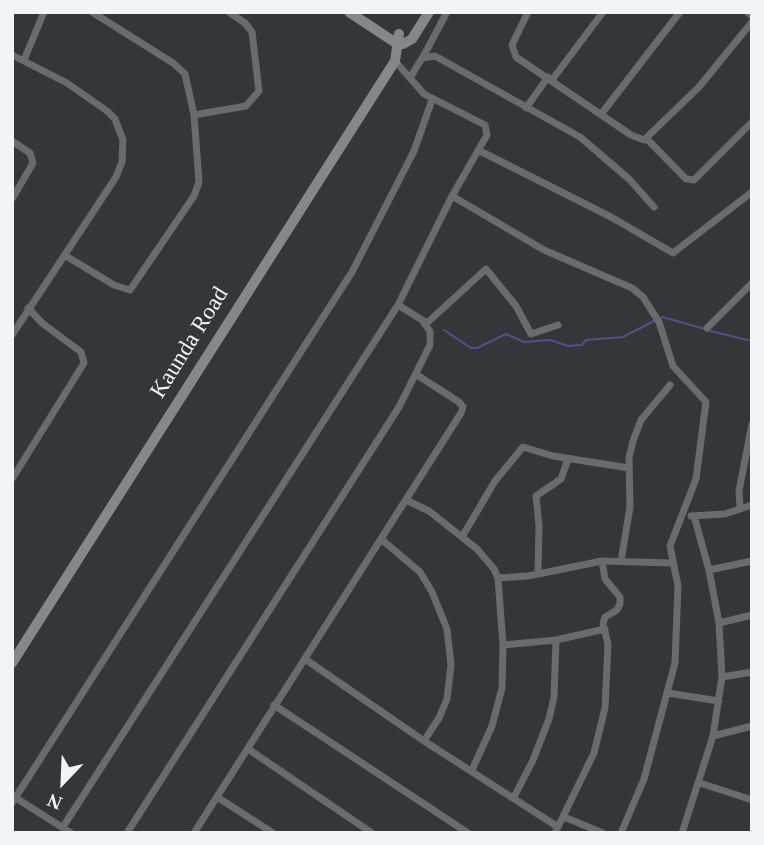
<!DOCTYPE html>
<style>
body{margin:0}
#map{position:relative;width:764px;height:845px;overflow:hidden;background:#32373a;font-family:Georgia,serif}
canvas{display:block}
.frame{position:absolute;inset:0;border:14px solid #f1f5f7;pointer-events:none}
.north{position:absolute;left:28px;top:747px;width:70px;height:70px;-webkit-text-stroke:5px #32373a;paint-order:stroke;rotate:203deg;font-size:19px;font-weight:700;line-height:28px;text-align:center;color:#f1f5f7}
.north::after{content:'';display:block;margin:auto;width:24px;height:32px;background:#f1f5f7;clip-path:polygon(50% 0,100% 100%,50% 72%,0 100%)}
</style>
<div id="map">
<canvas width="764" height="845"></canvas>
<div class="frame"></div>
<div class="north">N</div>
</div>
<script>
const g = document.querySelector('canvas').getContext('2d');
g.lineJoin = 'round';
const toPath = rows => new Path2D(rows.map(r => 'M' + r).join(''));
function strokePath(path, color, width, dash) { g.strokeStyle = color; g.lineWidth = width; g.lineCap = dash ? 'butt' : 'round'; g.setLineDash(dash || []); g.stroke(path); }
function label(font, color, halo, rows, align = 'center') {
  g.font = font + ' Georgia,serif'; g.lineWidth = 5; g.setLineDash([]); g.textBaseline = 'middle'; g.strokeStyle = halo; g.fillStyle = color; for (const [text, x, y, turn = 0] of rows) {
    g.save(); g.translate(x, y); g.rotate((+turn || 0) * Math.PI / 180); g.textAlign = isNaN(turn) ? turn : align; if (halo) g.strokeText(text, 0, 0); g.fillText(text, 0, 0); g.restore();
  }
}
strokePath(toPath([
 [662,317,705,329],
 [444,330,471,348,477,348,506,334,524,342,550,340,568,346,582,345,586,340,623,337,654,321],
 [710,331,752,341]
]), '#545084', 2);
strokePath(toPath([
 [528,12,512,45,516,57,631,135,644,140,699,87,752,22],
 [747,12,752,16],
 [12,55,67,83,107,111,115,119,123,140,122,162,116,177,12,335],
 [423,57,447,12],
 [24,60,44,12],
 [410,78,422,58,435,56,580,137,629,179,654,207],
 [552,80,603,12],
 [526,108,548,77],
 [602,113,680,12],
 [194,115,246,106,259,91,252,32,245,23,229,12],
 [647,139,686,179,694,180,752,122],
 [12,141,30,153,33,163,12,199],
 [478,150,611,217,673,253,752,192],
 [452,196,544,250,632,288,643,297,659,322,673,366,706,402,696,479,670,546,678,586,675,663,644,779,621,833],
 [66,256,114,285,130,290,194,196,199,182,194,115,185,74,173,63,92,12],
 [398,305,427,323,486,269,516,306,531,334,558,325],
 [707,328,752,283],
 [12,479,84,363,81,352,42,323,28,308],
 [406,500,429,511,477,549,494,569,498,578,503,645,502,688,492,726,472,770],
 [740,508,739,491,752,424],
 [691,516,725,514,752,505],
 [462,537,495,481,523,447,553,456,629,468],
 [381,539,420,572,432,592,447,629,451,665,447,699,439,718,424,741],
 [621,561,630,507,629,458,633,441,641,420,670,385],
 [709,570,752,561],
 [538,574,539,525,536,496,561,479,568,459],
 [498,578,528,576,602,561,672,563],
 [719,623,752,615],
 [503,645,556,640,605,629],
 [305,659,424,741,558,827],
 [722,677,752,672],
 [668,693,719,701],
 [274,705,468,833],
 [713,736,752,726],
 [248,749,372,833],
 [700,783,752,800],
 [217,797,273,833],
 [514,797,533,760,549,719,554,697,556,640],
 [16,798,71,833],
 [12,803,352,272,414,151,432,100],
 [564,817,603,833],
 [63,827,398,305,452,196,487,135,485,125,424,94,395,61],
 [127,833,399,407,430,345,430,331,424,323],
 [194,833,461,413,463,407,459,402,417,375],
 [555,833,594,753,605,708,608,644,603,624,605,617,617,610,620,604,620,597,605,579,602,561],
 [682,833,713,736,722,677,719,623,709,570,694,516]
]), '#696b6d', 7);
strokePath(toPath([
 [349,12,396,43,403,44,412,39,429,12],
 [12,663,395,61,399,34]
]), '#85888b', 10);
label('23px', '#f1f5f7', '#32373a', [
 ["Kaunda Road",190,343,-58]
]);
</script>
